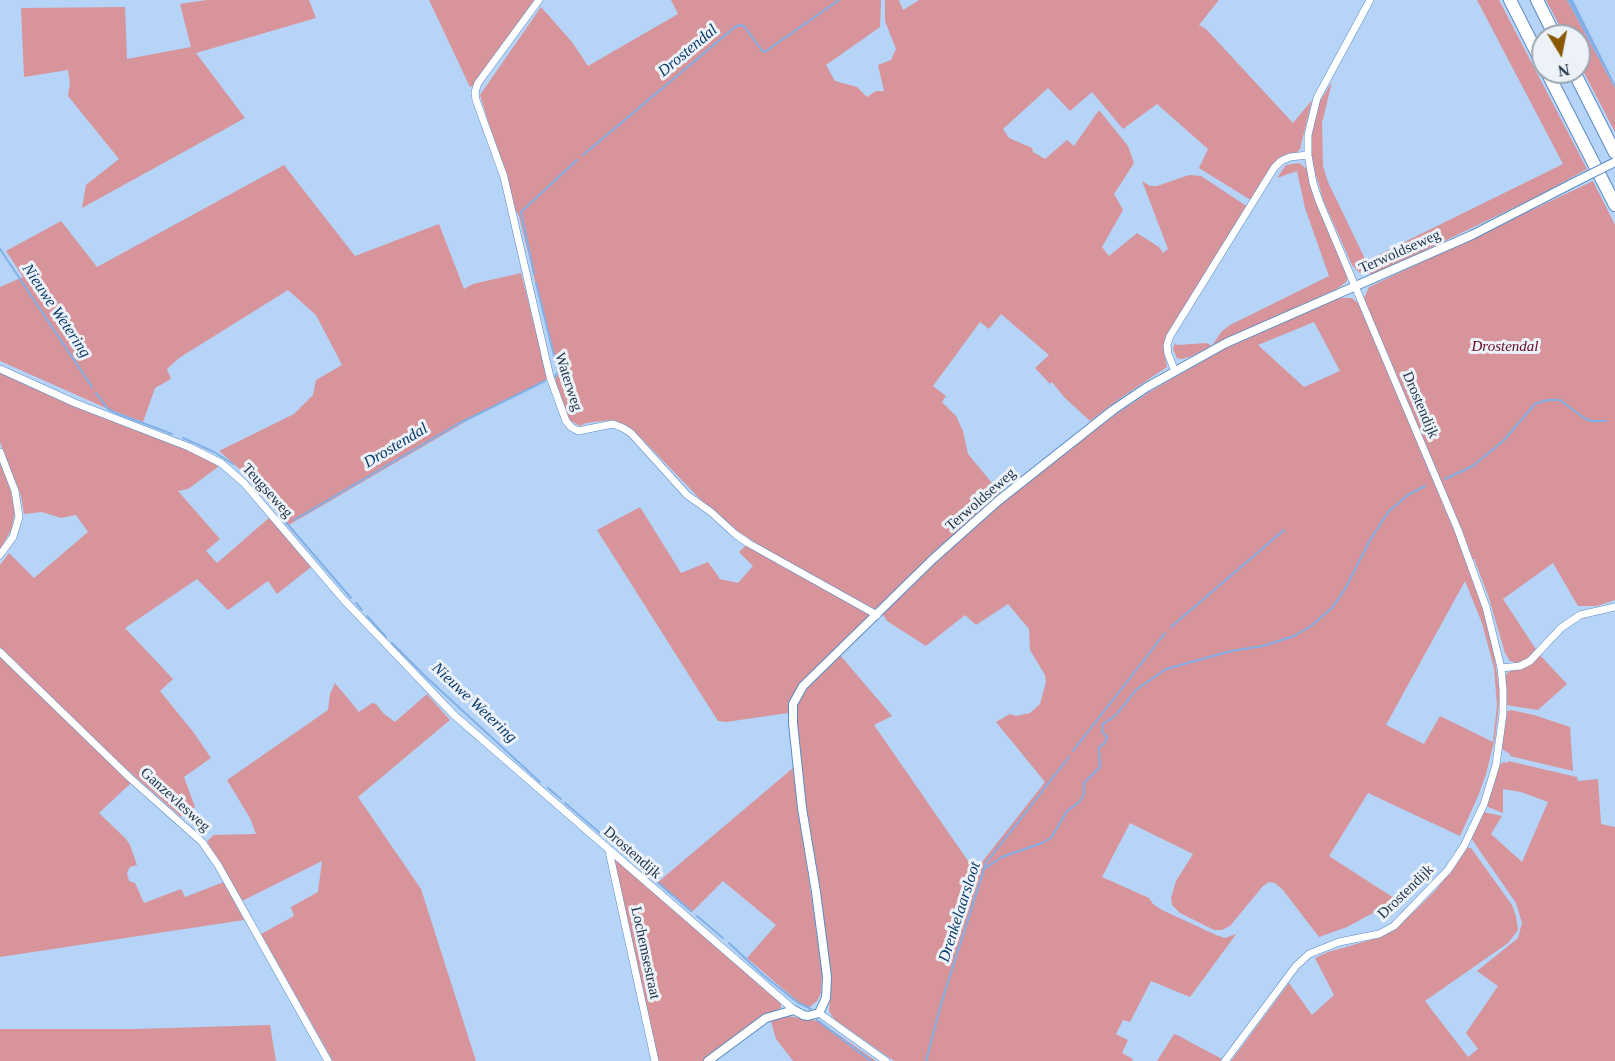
<!DOCTYPE html>
<style>
body{margin:0}
#map{position:relative;width:1615px;height:1061px;overflow:hidden;background:#b5d4f8;font-family:Georgia,serif}
canvas{display:block}
.north{position:absolute;left:1531px;top:24px;width:60px;height:60px;box-sizing:border-box;background:#edf2f8;border:2px solid #9aa5b2;border-radius:50%;rotate:170deg;font-size:16px;font-weight:700;line-height:24px;text-align:center;color:#1d3249}
.north::after{content:'';display:block;margin:auto;width:21px;height:27px;background:#895800;clip-path:polygon(50% 0,100% 100%,50% 72%,0 100%)}
</style>
<div id="map">
<canvas width="1615" height="1061"></canvas>
<div class="north">N</div>
</div>
<script>
const g = document.querySelector('canvas').getContext('2d');
g.lineJoin = 'round';
function paint(path, color) { g.fillStyle = color; g.fill(path, 'evenodd'); }
const toPath = rows => new Path2D(rows.map(r => 'M' + r).join(''));
function strokePath(path, color, width, dash) { g.strokeStyle = color; g.lineWidth = width; g.lineCap = dash ? 'butt' : 'round'; g.setLineDash(dash || []); g.stroke(path); }
function label(font, color, halo, rows, align = 'center') {
  g.font = font + ' Georgia,serif'; g.lineWidth = 6; g.setLineDash([]); g.textBaseline = 'middle'; g.strokeStyle = halo; g.fillStyle = color; for (const [text, x, y, turn = 0] of rows) {
    g.save(); g.translate(x, y); g.rotate((+turn || 0) * Math.PI / 180); g.textAlign = isNaN(turn) ? turn : align; if (halo) g.strokeText(text, 0, 0); g.fillText(text, 0, 0); g.restore();
  }
}
paint(toPath([
 [207,0,309,0,316,18,196,53,245,118,82,208,86,185,119,159,68,96,70,83,68,70,24,77,21,8,125,7,127,59,191,47,180,4],
 [429,0,539,0,478,82,470,87],
 [671,0,881,0,880,27,826,65,835,81,857,87,867,97,876,91,884,91,878,65,891,60,896,49,885,21,885,0,899,0,903,10,919,0,1219,0,1199,25,1206,29,1293,123,1312,100,1300,149,1297,152,1278,159,1253,199,1249,199,1199,168,1208,149,1157,104,1123,129,1092,92,1070,111,1048,88,1003,129,1009,138,1032,148,1033,152,1045,159,1067,140,1074,146,1099,110,1128,146,1134,163,1114,194,1123,210,1102,247,1109,256,1137,233,1159,247,1163,253,1168,249,1142,181,1150,186,1157,186,1189,175,1201,176,1248,207,1163,345,1167,367,1122,397,1090,421,1064,397,1052,382,1050,384,1035,368,1049,355,1001,314,989,329,980,322,933,386,946,396,942,402,956,416,963,431,968,454,1002,495,876,610,765,549,739,532,705,504,641,438,623,424,611,420,586,423,580,426,571,421,566,415,555,379,558,374,519,216,515,209,480,95,541,7,572,42,588,66,678,14],
 [1477,0,1499,0,1587,169,1540,195,1395,265,1373,274,1360,273,1352,265,1324,202,1311,159,1310,137,1319,103,1332,82,1322,123,1323,166,1328,182,1366,261,1563,164],
 [1546,0,1567,0,1615,88,1615,132,1579,63,1579,36,1565,36],
 [1299,163,1307,169,1348,277,1346,282,1337,289,1223,340,1190,357,1181,359,1177,358,1173,349,1175,343,1177,345,1207,343,1212,346,1221,332,1230,325,1329,276,1305,208,1297,171,1277,178,1286,165],
 [284,165,355,256,439,224,464,289,473,284,521,273,548,379,470,419,289,525,250,478,219,451,294,414,313,395,316,380,342,365,316,315,288,290,179,358,167,369,171,379,155,388,143,422,106,408,0,361,0,287,23,277,6,251,61,221,97,267],
 [1593,181,1615,225,1615,600,1597,606,1578,606,1553,563,1503,599,1537,651,1524,661,1517,663,1510,661,1505,653,1488,595,1474,559,1467,562,1487,622,1493,646,1500,696,1495,738,1486,774,1478,796,1460,836,1368,793,1329,856,1397,900,1347,927,1319,937,1283,890,1275,883,1269,882,1263,886,1230,926,1222,930,1214,930,1180,913,1172,905,1171,898,1176,881,1193,854,1130,823,1102,877,1149,898,1153,904,1162,910,1216,935,1225,938,1236,934,1240,929,1190,997,1151,981,1130,1022,1123,1020,1116,1034,1128,1040,1122,1053,1133,1059,1132,1061,894,1061,834,1019,829,1011,831,972,806,811,796,725,796,704,805,689,840,655,892,716,874,725,975,871,1045,782,996,722,1010,714,1016,716,1030,713,1040,704,1046,682,1045,675,1030,650,1029,629,1008,604,976,625,965,615,926,646,887,621,882,613,985,517,1091,431,1151,391,1232,344,1337,298,1352,298,1360,305,1395,390,1402,388,1365,302,1364,298,1369,287],
 [1314,322,1340,371,1304,387,1258,345],
 [1465,581,1482,623,1494,668,1497,705,1493,742,1440,716,1424,744,1386,725],
 [0,373,197,454,216,464,218,467,188,489,178,491,220,539,206,551,217,563,270,517,311,567,277,594,268,581,228,610,197,579,125,628,173,679,160,691,194,733,211,758,184,777,195,807,181,817,98,744,0,649,0,565,9,553,34,578,88,532,76,515,61,518,42,512,24,514,21,496,0,442],
 [0,461,9,484,15,510,12,528,0,550],
 [640,507,681,573,708,562,720,579,738,583,753,566,739,552,746,545,871,616,789,708,788,713,726,722,718,721,597,530],
 [1539,654,1567,684,1538,710,1506,705,1505,680,1507,673],
 [0,657,131,783,99,813,126,839,130,845,137,865,130,867,127,873,129,881,135,883,144,903,181,889,185,897,224,882,244,920,0,957],
 [335,683,359,712,372,703,376,704,384,714,395,722,427,694,450,720,358,797,421,889,476,1061,333,1061,261,934,294,916,291,907,318,892,322,861,242,901,207,841,214,835,256,834,250,818,227,780,328,710,330,694],
 [1511,710,1534,715,1570,727,1573,771,1510,756,1510,754,1502,749,1505,712],
 [1508,761,1577,777,1578,781,1598,779,1601,824,1615,827,1615,1061,1231,1061,1289,983,1312,1015,1334,995,1315,958,1328,952,1381,937,1400,925,1436,890,1455,865,1466,847,1471,848,1512,905,1516,916,1518,930,1508,943,1425,1001,1468,1057,1478,1049,1466,1033,1498,986,1477,971,1518,938,1522,923,1516,903,1471,838,1483,812,1502,816,1491,834,1522,862,1548,802,1521,792,1503,789,1503,813,1488,807,1487,805,1499,765,1504,762,1508,763],
 [793,768,822,971,821,993,817,1001,810,1007,803,1005,797,1001,747,958,776,925,723,881,692,912,657,883],
 [614,858,776,999,781,1004,781,1008,762,1017,703,1061,658,1061],
 [787,1016,819,1021,876,1061,793,1061,776,1039,771,1021],
 [270,1025,276,1061,0,1061,0,1029,136,1029],
 [1174,1034,1179,1036,1222,1059,1220,1061,1157,1061]
]), '#d7949a');
paint(toPath([
 [1567,0,1573,0,1615,84,1615,88]
]), '#82b0e6');
strokePath(toPath([
 [583,155,735,27,739,25,744,26,763,52,766,51,839,0],
 [0,249,92,387],
 [534,274,521,212,577,160],
 [536,283,558,372,555,377],
 [96,393,108,409,116,413,172,434],
 [183,438,214,452,233,464],
 [1445,479,1473,466,1484,457,1504,440,1535,404,1547,400,1560,400,1584,418,1591,421,1606,421],
 [278,513,351,598],
 [294,520,456,425,545,381],
 [356,603,362,610],
 [367,616,386,637],
 [1171,627,1284,530],
 [392,643,426,677,540,782],
 [1073,751,1165,633],
 [548,788,561,799],
 [565,803,691,911],
 [984,869,1002,857,1042,843,1051,838,1067,811,1078,803,1082,798,1084,793,1084,783,1100,767,1099,747,1104,744,1107,738,1102,731,1103,724,1116,715,1136,690,1166,669,1231,651,1263,646,1294,636,1311,626,1332,608,1345,589,1370,540,1389,511,1408,495,1425,486],
 [697,916,723,938],
 [729,943,762,974,797,1002,811,1009],
 [817,1020,871,1061],
 [926,1061,941,1004,986,863,1069,757]
]), '#82b0e6', 2);
const minor = toPath([
 [539,0,478,83,475,92,476,100,504,177,550,377,566,421,571,427,578,431,613,424,623,428,631,433,687,495,711,512,735,534,748,543,877,615],
 [0,369,75,403,189,447,221,463,244,483,343,599,454,715,794,1010],
 [1175,371,1168,354,1167,345,1170,336,1274,168,1281,161,1290,157,1308,155],
 [0,452,15,491,19,517,13,537,0,555],
 [0,652,130,778,202,842,218,865,328,1061],
 [1501,668,1520,666,1530,661,1561,628,1580,615,1615,607],
 [609,851,655,1061],
 [819,1013,886,1061],
 [1225,1061,1296,966,1309,954,1339,942,1379,934,1394,926,1448,870,1464,846,1484,804,1496,765,1503,714,1503,689,1501,668,1486,607,1458,530,1319,201,1313,183,1308,155,1308,135,1317,98,1370,0]
]);
const tertiary = toPath([
 [708,1061,766,1018,794,1010,803,1015,808,1016,819,1013,826,998,827,977,816,892,802,808,793,723,793,704,803,686,933,559,998,501,1113,410,1147,387,1226,343,1472,235,1577,181]
]);
const motorway = toPath([
 [1510,0,1543,65],
 [1537,0,1555,36],
 [1547,72,1615,205],
 [1574,72,1615,153]
]);
strokePath(minor, '#5a8cc4', 8);
strokePath(tertiary, '#5a8cc4', 10);
strokePath(motorway, '#5a8cc4', 14);
strokePath(minor, '#fff', 7);
strokePath(tertiary, '#fff', 8);
strokePath(motorway, '#fff', 12);
const tertiaryBridge = toPath([
 [1577,181,1615,162]
]);
strokePath(tertiaryBridge, '#5a8cc4', 10, []);
strokePath(tertiaryBridge, '#fff', 8);
label('15px', '#1d3249', '#edf2f8', [
 ["Terwoldseweg",1400,252,-24],
 ["Waterweg",568,382,72],
 ["Drostendijk",1420,405,67],
 ["Teugseweg",267,491,48],
 ["Terwoldseweg",981,500,-41],
 ["Ganzevlesweg",175,800,42],
 ["Drostendijk",632,853,41],
 ["Drostendijk",1406,892,-44],
 ["Lochemsestraat",645,953,78]
]);
label('italic 15px', '#660923', '#edf2f8', [
 ["Drostendal",1505,347]
]);
label('italic 16px', '#093b6c', '#edf2f8', [
 ["Drostendal",688,51,-40],
 ["Nieuwe Wetering",56,311,56],
 ["Drostendal",396,446,-31],
 ["Nieuwe Wetering",474,703,43],
 ["Drenkelaarsloot",960,912,-72]
]);
</script>
